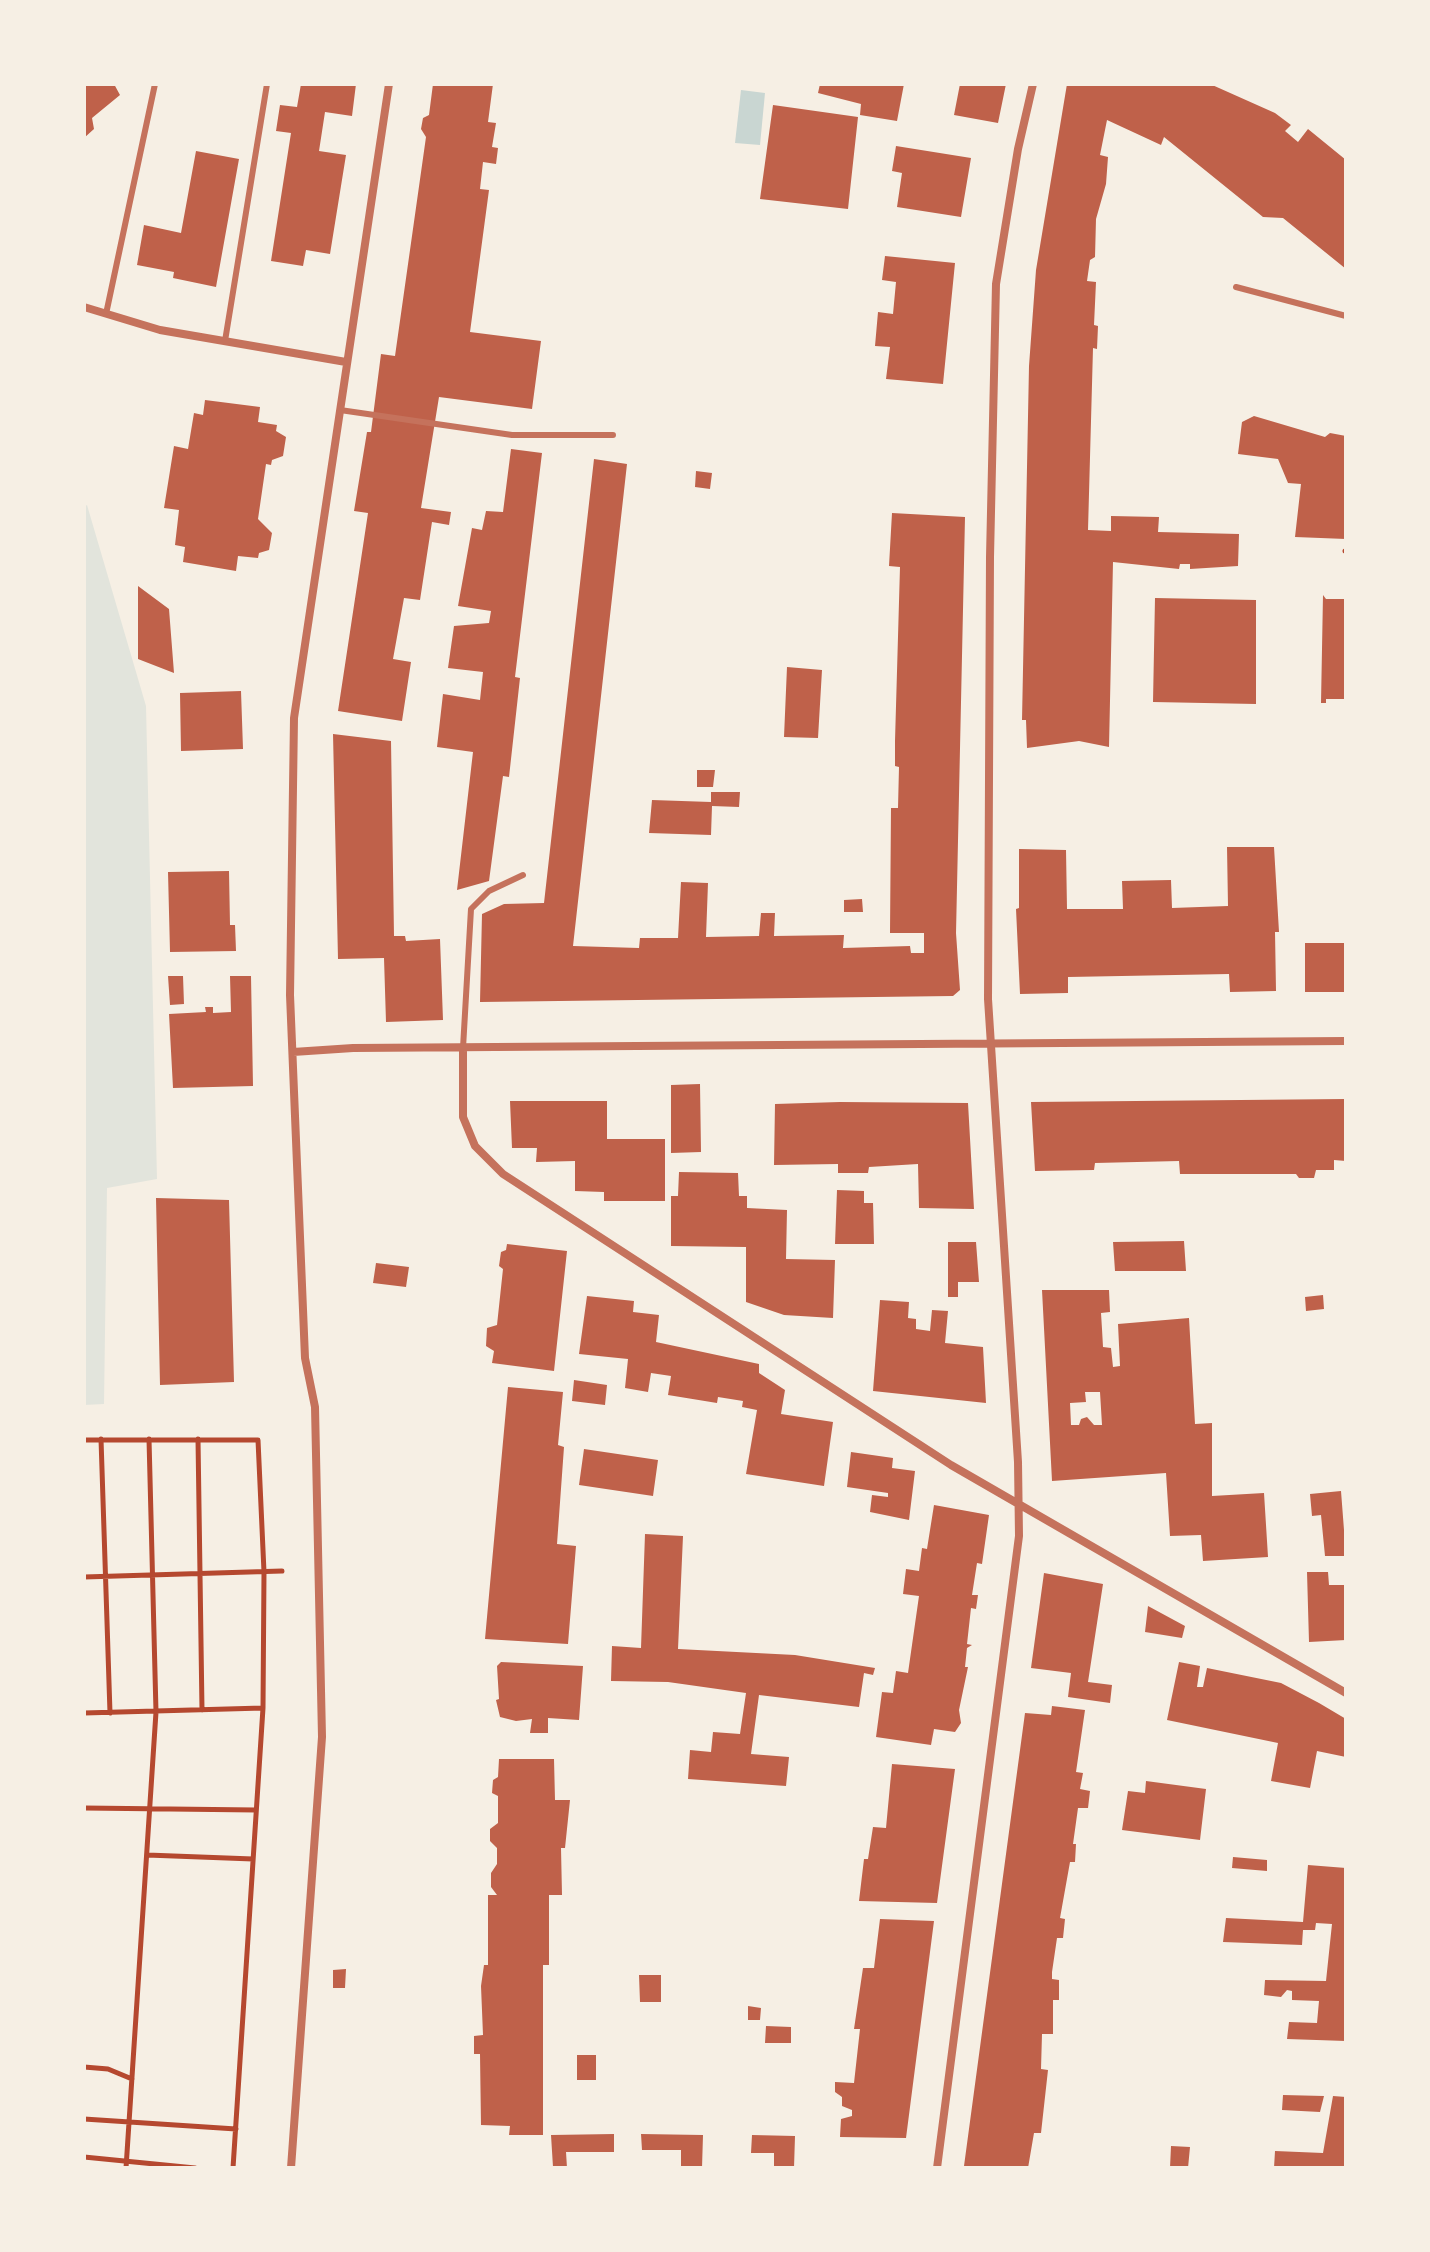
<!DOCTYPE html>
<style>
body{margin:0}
#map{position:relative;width:1430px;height:2252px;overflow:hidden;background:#f6efe4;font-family:"Alegreya Sans",sans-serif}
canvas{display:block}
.frame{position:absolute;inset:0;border:86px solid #f6efe4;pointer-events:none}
</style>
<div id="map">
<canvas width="1430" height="2252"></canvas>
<div class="frame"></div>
</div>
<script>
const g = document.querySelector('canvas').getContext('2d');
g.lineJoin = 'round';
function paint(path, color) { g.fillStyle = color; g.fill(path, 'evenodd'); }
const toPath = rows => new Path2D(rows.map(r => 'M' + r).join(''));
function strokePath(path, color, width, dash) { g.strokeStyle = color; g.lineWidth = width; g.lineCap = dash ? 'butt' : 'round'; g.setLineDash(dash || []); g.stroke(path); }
paint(toPath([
 [87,505,146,706,157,1179,107,1188,104,1404,84,1405,84,507]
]), '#e2e4dc');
paint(toPath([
 [741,90,765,93,760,145,735,143]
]), '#c9d6d2');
paint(toPath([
 [84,84,114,84,120,95,92,118,94,129,84,138],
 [301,84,356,84,352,116,325,112,319,151,346,155,330,254,306,250,303,266,271,261,291,133,276,131,280,105,297,107],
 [433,84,493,84,488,122,496,123,492,147,498,148,496,164,483,162,480,189,489,190,470,332,541,341,532,409,439,397,421,508,451,512,449,525,432,522,420,600,404,598,393,659,411,662,402,721,338,711,368,513,354,511,367,432,371,432,381,354,395,356,426,137,421,129,423,118,429,115],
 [820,84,904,84,897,121,860,115,861,104,818,93],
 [960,84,1006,84,998,123,954,115],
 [1067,84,1210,84,1275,113,1291,125,1285,131,1298,142,1308,129,1346,160,1346,269,1283,218,1263,217,1164,137,1161,145,1107,120,1100,155,1108,157,1106,184,1096,219,1095,257,1090,260,1087,281,1096,282,1094,325,1098,326,1097,349,1093,348,1088,530,1111,531,1111,516,1159,517,1158,532,1239,534,1238,566,1190,569,1190,564,1180,564,1179,569,1113,562,1109,747,1079,741,1027,748,1026,720,1022,720,1029,366,1036,270],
 [773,105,858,117,848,209,760,199],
 [896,146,971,158,961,217,897,207,902,173,892,171],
 [196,151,239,159,216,287,173,278,174,272,137,265,144,225,181,233],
 [885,256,955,263,943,384,886,379,890,347,875,346,878,312,893,314,896,282,882,280],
 [205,400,260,407,258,422,277,425,276,431,286,437,283,456,272,460,271,465,266,464,258,519,272,533,269,550,259,553,258,558,238,556,236,571,183,562,185,547,175,545,179,510,164,508,174,446,188,449,194,413,203,415],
 [1254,416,1325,437,1330,433,1346,436,1346,539,1295,537,1301,484,1288,483,1278,459,1238,454,1242,422],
 [511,449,542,453,515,677,520,678,509,777,503,776,489,881,457,890,473,752,437,747,443,694,480,700,483,672,448,668,454,626,489,623,491,611,458,606,472,528,482,530,486,511,503,512],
 [594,459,627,464,573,946,639,948,640,938,678,938,681,882,708,883,706,937,759,936,761,913,775,913,774,936,844,935,843,948,910,946,911,953,924,953,924,933,890,933,891,808,898,808,899,767,895,766,895,741,900,567,889,566,892,513,965,517,956,933,960,990,953,996,480,1002,482,914,504,904,544,903],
 [696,471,712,473,710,489,695,487],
 [138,586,169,609,174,673,138,659],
 [1323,595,1326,599,1346,599,1346,699,1326,699,1326,703,1321,703],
 [1155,598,1256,600,1256,704,1153,702],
 [787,667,822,670,818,738,784,737],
 [241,691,243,749,181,751,180,693],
 [333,734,391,741,394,936,405,936,406,941,440,939,443,1020,386,1022,384,958,338,959],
 [697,770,715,770,713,787,697,787],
 [711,792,740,792,739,807,712,806,711,835,649,833,652,800,711,802],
 [1227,847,1274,847,1279,932,1275,932,1276,991,1230,992,1229,974,1068,977,1068,993,1020,994,1016,909,1019,908,1019,849,1066,850,1067,909,1123,909,1122,881,1171,880,1172,908,1228,906],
 [229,871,230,925,235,925,236,951,170,952,168,872],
 [862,899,863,912,844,912,844,900],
 [1305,943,1346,943,1346,992,1305,992],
 [168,976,183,976,184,1004,170,1005],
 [230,976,251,976,253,1086,173,1088,169,1014,206,1012,205,1007,213,1007,213,1013,231,1012],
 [700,1084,701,1152,671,1153,671,1085],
 [1346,1099,1346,1161,1334,1160,1334,1170,1316,1170,1314,1178,1299,1178,1296,1174,1180,1174,1179,1161,1095,1163,1094,1170,1035,1171,1031,1102],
 [510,1101,607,1101,607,1139,665,1139,665,1201,604,1201,604,1192,575,1191,575,1161,536,1162,537,1148,512,1148],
 [840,1102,968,1103,974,1209,919,1208,918,1164,869,1167,868,1173,838,1173,838,1164,774,1165,775,1104],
 [679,1172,738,1173,739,1196,747,1196,747,1208,787,1210,786,1259,835,1260,833,1318,784,1315,746,1302,746,1247,671,1246,671,1196,678,1196],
 [837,1190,864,1191,864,1203,873,1203,874,1244,835,1244],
 [156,1198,229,1200,234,1382,160,1385],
 [1184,1241,1186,1271,1115,1271,1113,1242],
 [948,1242,976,1242,979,1282,958,1282,958,1297,948,1297],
 [507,1244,567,1251,554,1371,492,1363,494,1351,486,1346,487,1328,497,1325,503,1269,499,1266,501,1252,506,1250],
 [376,1263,409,1267,406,1287,373,1283],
 [1042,1290,1109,1290,1110,1312,1101,1313,1102,1329,1103,1347,1111,1348,1113,1367,1120,1366,1118,1324,1189,1318,1195,1424,1212,1423,1212,1496,1264,1493,1268,1557,1203,1561,1201,1535,1170,1536,1166,1473,1052,1481],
 [1085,1392,1100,1392,1102,1425,1094,1425,1087,1417,1081,1419,1079,1425,1071,1425,1070,1403,1086,1402],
 [1323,1295,1324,1309,1306,1311,1305,1297],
 [587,1296,634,1301,633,1312,659,1315,656,1342,759,1364,759,1373,785,1390,781,1414,833,1422,824,1486,746,1474,757,1410,742,1407,743,1401,718,1397,717,1403,668,1395,671,1376,651,1373,648,1392,625,1388,628,1359,579,1354],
 [880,1300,909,1302,908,1318,916,1319,916,1329,930,1331,932,1310,948,1311,945,1343,983,1347,986,1403,873,1391],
 [574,1380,607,1385,605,1405,572,1401],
 [508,1387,563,1392,558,1445,564,1447,557,1544,576,1546,568,1644,485,1639],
 [584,1449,658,1460,653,1496,579,1485],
 [851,1452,893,1458,892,1468,915,1471,909,1520,870,1512,872,1495,888,1497,888,1493,847,1487],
 [1341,1491,1346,1556,1325,1556,1321,1515,1312,1516,1310,1494],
 [934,1505,989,1515,982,1564,977,1563,972,1595,978,1595,976,1609,971,1608,967,1644,972,1645,967,1648,965,1667,968,1667,959,1710,961,1723,955,1732,934,1729,931,1745,876,1737,882,1692,893,1693,896,1671,908,1673,919,1596,903,1594,906,1569,919,1571,922,1548,927,1549],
 [645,1534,683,1536,678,1649,795,1655,875,1668,873,1675,864,1673,859,1707,759,1695,751,1754,789,1757,786,1786,688,1779,690,1750,711,1752,713,1732,740,1734,746,1693,668,1682,611,1681,612,1646,641,1648],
 [1307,1572,1328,1572,1329,1585,1346,1585,1346,1640,1309,1642],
 [1044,1573,1103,1584,1088,1682,1112,1685,1110,1703,1068,1697,1071,1673,1031,1668],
 [1148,1606,1185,1626,1182,1638,1145,1632],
 [501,1662,583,1666,579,1720,548,1718,548,1733,530,1733,532,1719,516,1721,500,1717,496,1700,499,1699,497,1666],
 [1179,1662,1200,1666,1197,1687,1203,1687,1207,1668,1281,1683,1319,1703,1346,1719,1346,1757,1317,1751,1310,1788,1271,1781,1278,1743,1167,1720],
 [1052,1706,1085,1710,1076,1772,1083,1773,1080,1789,1090,1791,1088,1808,1078,1808,1073,1844,1076,1844,1075,1862,1070,1862,1060,1918,1065,1919,1063,1938,1057,1938,1052,1972,1052,1979,1059,1980,1059,2000,1053,2000,1053,2034,1042,2034,1041,2069,1048,2070,1041,2133,1034,2133,1028,2168,964,2166,1025,1713,1051,1715],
 [499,1759,554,1759,555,1800,570,1800,565,1848,561,1848,562,1895,549,1895,549,1965,543,1965,543,2135,509,2135,510,2126,481,2125,480,2054,474,2054,474,2036,483,2035,481,1986,484,1965,488,1965,488,1895,497,1895,491,1887,491,1873,497,1864,497,1848,490,1841,490,1829,498,1823,498,1796,492,1793,493,1780,498,1777],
 [892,1764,955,1769,937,1903,859,1901,864,1859,868,1859,873,1827,886,1828],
 [1146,1781,1206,1789,1200,1840,1122,1830,1128,1791,1145,1793],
 [1233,1857,1267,1860,1267,1871,1232,1868],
 [1308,1865,1346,1868,1346,2041,1287,2039,1289,2022,1317,2023,1319,2001,1292,2000,1292,1991,1287,1990,1281,1997,1264,1995,1265,1980,1326,1981,1332,1924,1316,1923,1315,1930,1303,1930,1302,1945,1223,1942,1226,1918,1303,1922],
 [880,1919,934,1921,906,2138,840,2137,841,2119,852,2116,852,2110,842,2106,842,2097,835,2092,835,2082,854,2083,860,2029,854,2029,863,1968,874,1968],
 [346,1969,345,1988,333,1988,333,1970],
 [639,1975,661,1975,661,2002,640,2002],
 [748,2006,761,2008,760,2020,748,2020],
 [766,2026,791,2027,791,2043,765,2043],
 [577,2055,596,2055,596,2080,577,2080],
 [1283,2095,1324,2096,1320,2112,1282,2110],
 [1333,2096,1346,2097,1346,2168,1274,2168,1275,2151,1323,2153],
 [614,2134,614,2152,566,2152,567,2168,553,2167,551,2135],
 [641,2134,703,2135,702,2168,681,2168,681,2150,642,2150],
 [752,2135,795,2136,794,2168,774,2168,774,2153,751,2153],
 [1171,2146,1190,2147,1188,2168,1170,2168]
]), '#bf614a');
strokePath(toPath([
 [1345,551,1346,551],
 [101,1439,110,1713],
 [198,1439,202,1710],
 [84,1440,258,1440,264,1572,263,1708,233,2168],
 [84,1577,282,1571],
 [84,1713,263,1708],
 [84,1808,256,1810],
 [147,1855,253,1859],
 [84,2067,108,2069,132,2079],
 [84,2119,236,2129],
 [84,2157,195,2168],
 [126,2168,156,1712,149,1439]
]), '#b5482f', 5);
strokePath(toPath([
 [1236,287,1346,316],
 [106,314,155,84],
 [225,341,267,84],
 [340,410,512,435,613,435],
 [463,1048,471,909,489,891,523,875]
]), '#c5725c', 6);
strokePath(toPath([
 [84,307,160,330,346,362],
 [463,1048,463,1117,475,1146,503,1174,951,1465,1346,1693],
 [293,1052,353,1048,1346,1041],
 [291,2168,322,1737,315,1407,305,1358,290,995,294,718,389,84],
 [937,2168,1019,1536,1018,1462,988,999,990,557,996,284,1018,149,1033,84]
]), '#c5725c', 8);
</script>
